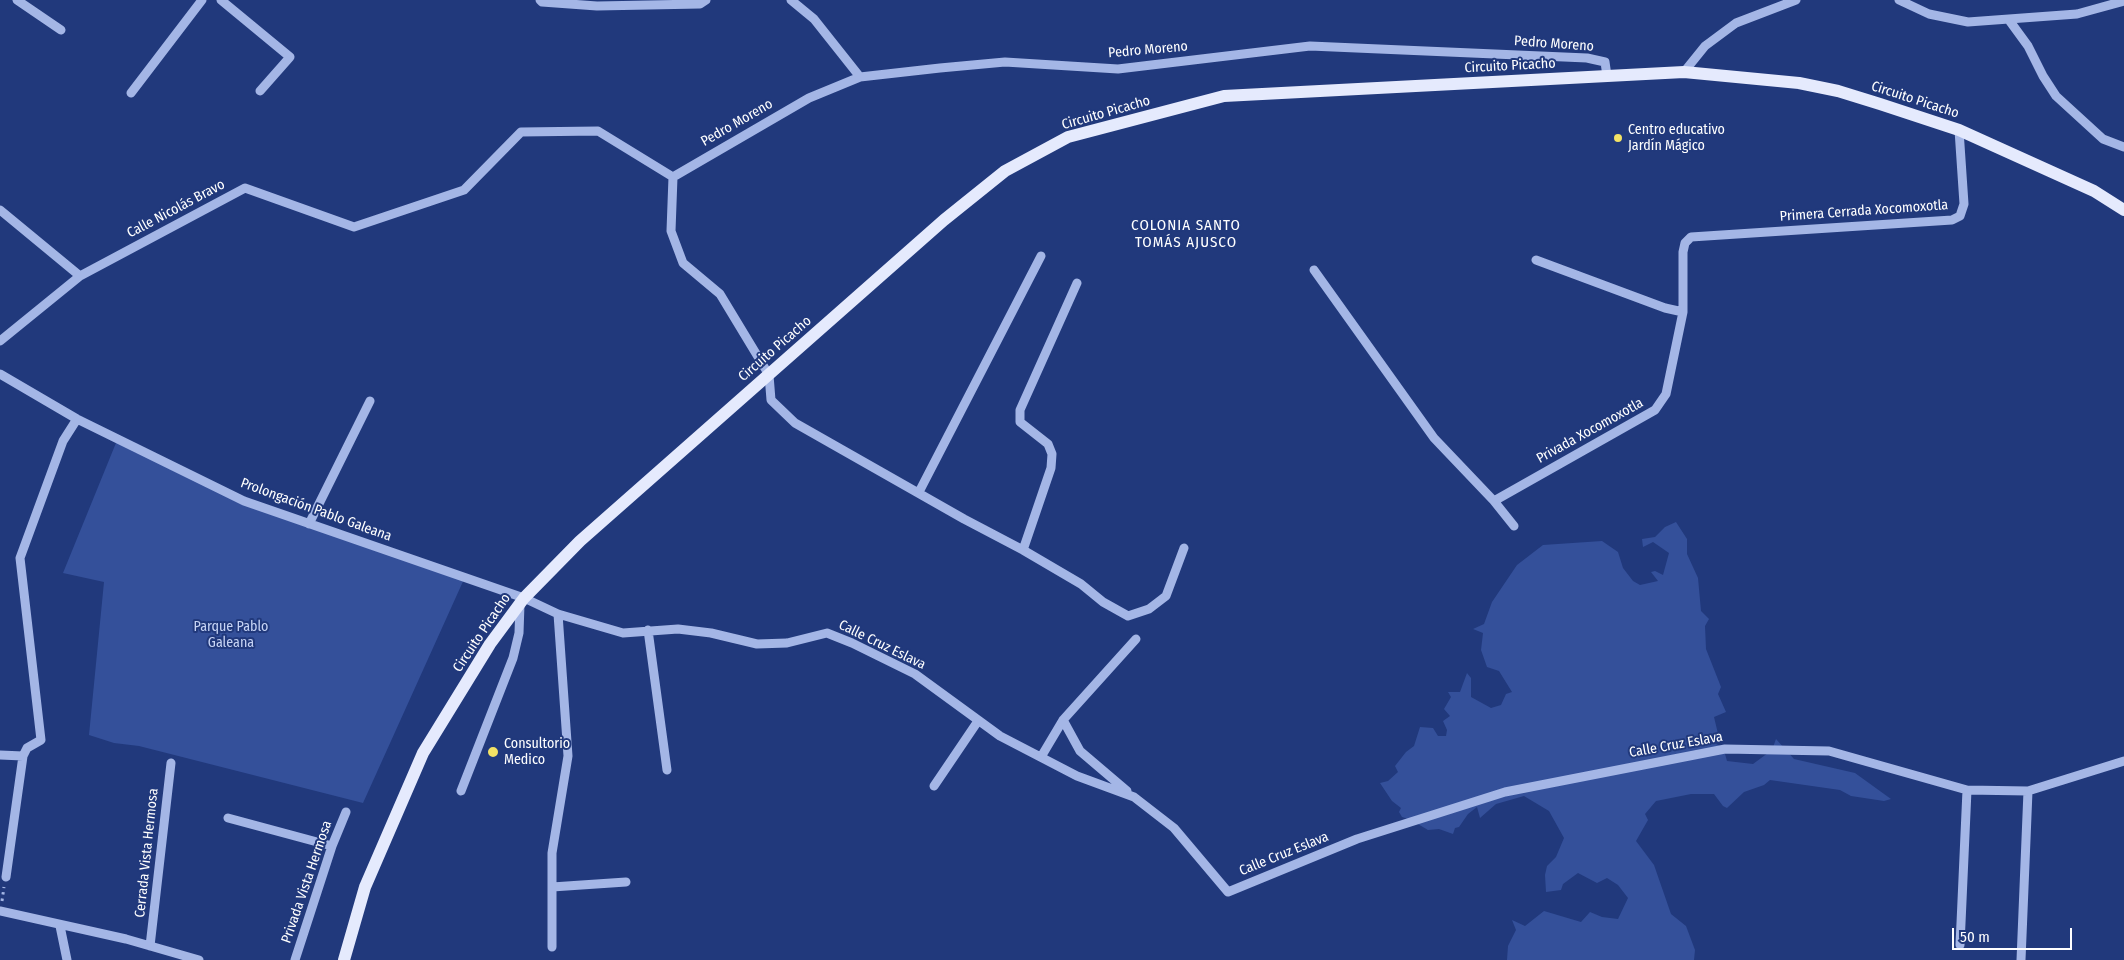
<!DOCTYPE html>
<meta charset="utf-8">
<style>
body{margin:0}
#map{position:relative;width:2124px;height:960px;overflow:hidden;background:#21397c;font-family:"Fira Sans Condensed",sans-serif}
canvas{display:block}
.scale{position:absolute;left:1952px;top:928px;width:120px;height:22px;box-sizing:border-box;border:2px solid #fff;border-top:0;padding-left:6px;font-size:15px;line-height:18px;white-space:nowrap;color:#fff;-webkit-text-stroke:4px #21397c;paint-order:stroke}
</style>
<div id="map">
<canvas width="2124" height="960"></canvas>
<div class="scale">50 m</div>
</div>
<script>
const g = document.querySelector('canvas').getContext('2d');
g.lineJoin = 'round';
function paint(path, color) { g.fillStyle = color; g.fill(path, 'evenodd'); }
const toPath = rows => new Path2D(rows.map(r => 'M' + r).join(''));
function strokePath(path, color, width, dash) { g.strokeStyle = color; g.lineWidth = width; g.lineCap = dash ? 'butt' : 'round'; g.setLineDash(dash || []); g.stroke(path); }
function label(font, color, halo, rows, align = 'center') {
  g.font = font + ' "Fira Sans Condensed",sans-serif'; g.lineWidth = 4; g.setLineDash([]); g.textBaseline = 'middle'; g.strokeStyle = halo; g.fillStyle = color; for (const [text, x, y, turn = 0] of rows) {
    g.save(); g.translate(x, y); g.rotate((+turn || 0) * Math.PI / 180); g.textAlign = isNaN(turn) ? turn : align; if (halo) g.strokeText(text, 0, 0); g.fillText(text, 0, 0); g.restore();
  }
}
paint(toPath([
 [118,438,244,501,465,577,363,803,139,746,114,743,89,735,104,582,63,573],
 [1676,522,1687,539,1687,554,1698,578,1701,611,1709,619,1705,626,1706,649,1721,687,1718,694,1726,712,1714,717,1719,738,1716,744,1723,747,1727,761,1753,764,1772,750,1776,739,1794,759,1855,773,1891,799,1884,801,1851,796,1840,790,1770,780,1764,785,1744,792,1727,808,1723,806,1714,794,1691,794,1656,801,1645,814,1648,820,1636,841,1654,865,1671,914,1686,926,1695,950,1694,960,1507,960,1508,946,1516,930,1512,920,1525,926,1544,911,1581,922,1590,912,1602,917,1618,919,1628,898,1618,885,1607,878,1597,883,1578,873,1563,884,1561,890,1546,892,1545,875,1547,866,1556,857,1564,838,1549,811,1524,796,1496,804,1480,818,1477,807,1468,814,1459,827,1455,828,1453,834,1439,829,1428,830,1411,820,1402,817,1399,812,1401,808,1392,801,1380,783,1388,781,1398,772,1395,766,1406,752,1414,746,1420,727,1433,728,1438,736,1446,736,1447,730,1443,721,1450,716,1444,709,1451,697,1448,692,1460,692,1467,673,1471,678,1471,697,1491,708,1501,705,1506,694,1512,692,1499,671,1487,667,1481,650,1483,633,1473,629,1484,624,1492,602,1517,565,1543,545,1602,541,1618,552,1623,568,1633,581,1640,585,1658,581,1651,572,1655,571,1663,575,1669,553,1653,542,1643,547,1642,539,1655,537,1665,527]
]), '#34509a');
strokePath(toPath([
 [2,901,4,887]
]), '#a4b6e6', 3, [2.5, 4]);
strokePath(toPath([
 [17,0,61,30],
 [221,0,290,57,260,91],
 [540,0,542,2,597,6,700,4,706,0],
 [791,0,814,19,860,77],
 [1899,0,1929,14,1968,22,2077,14,2124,1],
 [2009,20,2028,46,2043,76,2056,96,2103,139,2124,147],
 [1684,72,1705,46,1736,23,1796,0],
 [131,93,202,0],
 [673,177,809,98,860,77,940,68,1005,62,1118,69,1310,46,1587,58,1605,62,1607,76],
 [673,177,671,231,683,263,720,294,769,375,771,400,795,423,964,519,1023,550,1081,584,1103,602,1128,616,1149,609,1166,596,1184,548],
 [0,210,80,276],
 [1536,260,1665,308,1683,312],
 [1314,270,1434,438,1494,501,1514,526],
 [0,341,80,276,245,188,354,227,464,190,521,132,598,131,673,177],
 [0,374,77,419,244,501,524,598,558,614,623,633,678,629,711,633,757,644,787,643,827,633,852,643,915,674,1000,736,1077,776,1134,797,1174,828,1228,892,1357,839,1505,792,1725,749,1829,751,1967,790,2028,791,2124,761],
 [919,492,1041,256],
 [1494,501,1655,410,1666,394,1683,312,1683,252,1685,243,1691,237,1952,220,1960,216,1964,204,1959,130],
 [309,524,370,401],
 [1023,550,1051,468,1052,454,1048,444,1020,422,1020,410,1077,283],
 [648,630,667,770],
 [1063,720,1080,751,1127,791],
 [0,755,23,756],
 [1041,757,1063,720,1136,639],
 [934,786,978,721],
 [461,791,513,658,519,633,520,604],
 [228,818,332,846],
 [6,877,23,756,27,748,41,740,20,558,63,441,77,419],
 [552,887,626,882],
 [0,911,126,939,199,960],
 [60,926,67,960],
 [1960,945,1967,790],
 [150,946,171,763],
 [552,947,552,853,568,756,558,614],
 [295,960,332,846,346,812],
 [2021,960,2028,791]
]), '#a4b6e6', 9);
strokePath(toPath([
 [344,960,365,887,423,753,490,644,524,598,580,541,944,220,1005,171,1068,137,1224,96,1684,72,1799,83,1838,91,1880,104,1959,130,2094,191,2124,210]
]), '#e5eafd', 12);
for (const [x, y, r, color] of [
 [1618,138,5,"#f3e265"],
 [493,752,6,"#f3e265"]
]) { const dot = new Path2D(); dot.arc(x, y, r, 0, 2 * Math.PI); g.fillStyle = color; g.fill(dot); strokePath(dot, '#21397c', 2); }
label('14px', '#fff', '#21397c', [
 ["Pedro Moreno",1554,44,4],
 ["Pedro Moreno",1148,50,-5],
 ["Circuito Picacho",1510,66,-3],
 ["Circuito Picacho",1915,100,18],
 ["Circuito Picacho",1106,113,-16],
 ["Pedro Moreno",737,123,-30],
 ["Calle Nicolás Bravo",176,209,-28],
 ["Primera Cerrada Xocomoxotla",1864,211,-4],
 ["Circuito Picacho",775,349,-41],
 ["Privada Xocomoxotla",1590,431,-29],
 ["Prolongación Pablo Galeana",316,510,20],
 ["Circuito Picacho",482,633,-56],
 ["Calle Cruz Eslava",882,645,26],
 ["Calle Cruz Eslava",1676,745,-10],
 ["Cerrada Vista Hermosa",147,853,-84],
 ["Calle Cruz Eslava",1284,854,-22],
 ["Privada Vista Hermosa",307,882,-71]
]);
label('14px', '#fff', '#21397c', [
 ["Centro educativo",1628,130],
 ["Jardín Mágico",1628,146],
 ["Consultorio",504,744],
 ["Medico",504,760]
], 'left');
label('14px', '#c7d4f5', '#21397c', [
 ["Parque Pablo",231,627],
 ["Galeana",231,643]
]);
g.letterSpacing = '1px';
label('15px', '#fff', '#21397c', [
 ["COLONIA SANTO",1186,226],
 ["TOMÁS AJUSCO",1186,243]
]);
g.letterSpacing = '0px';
</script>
